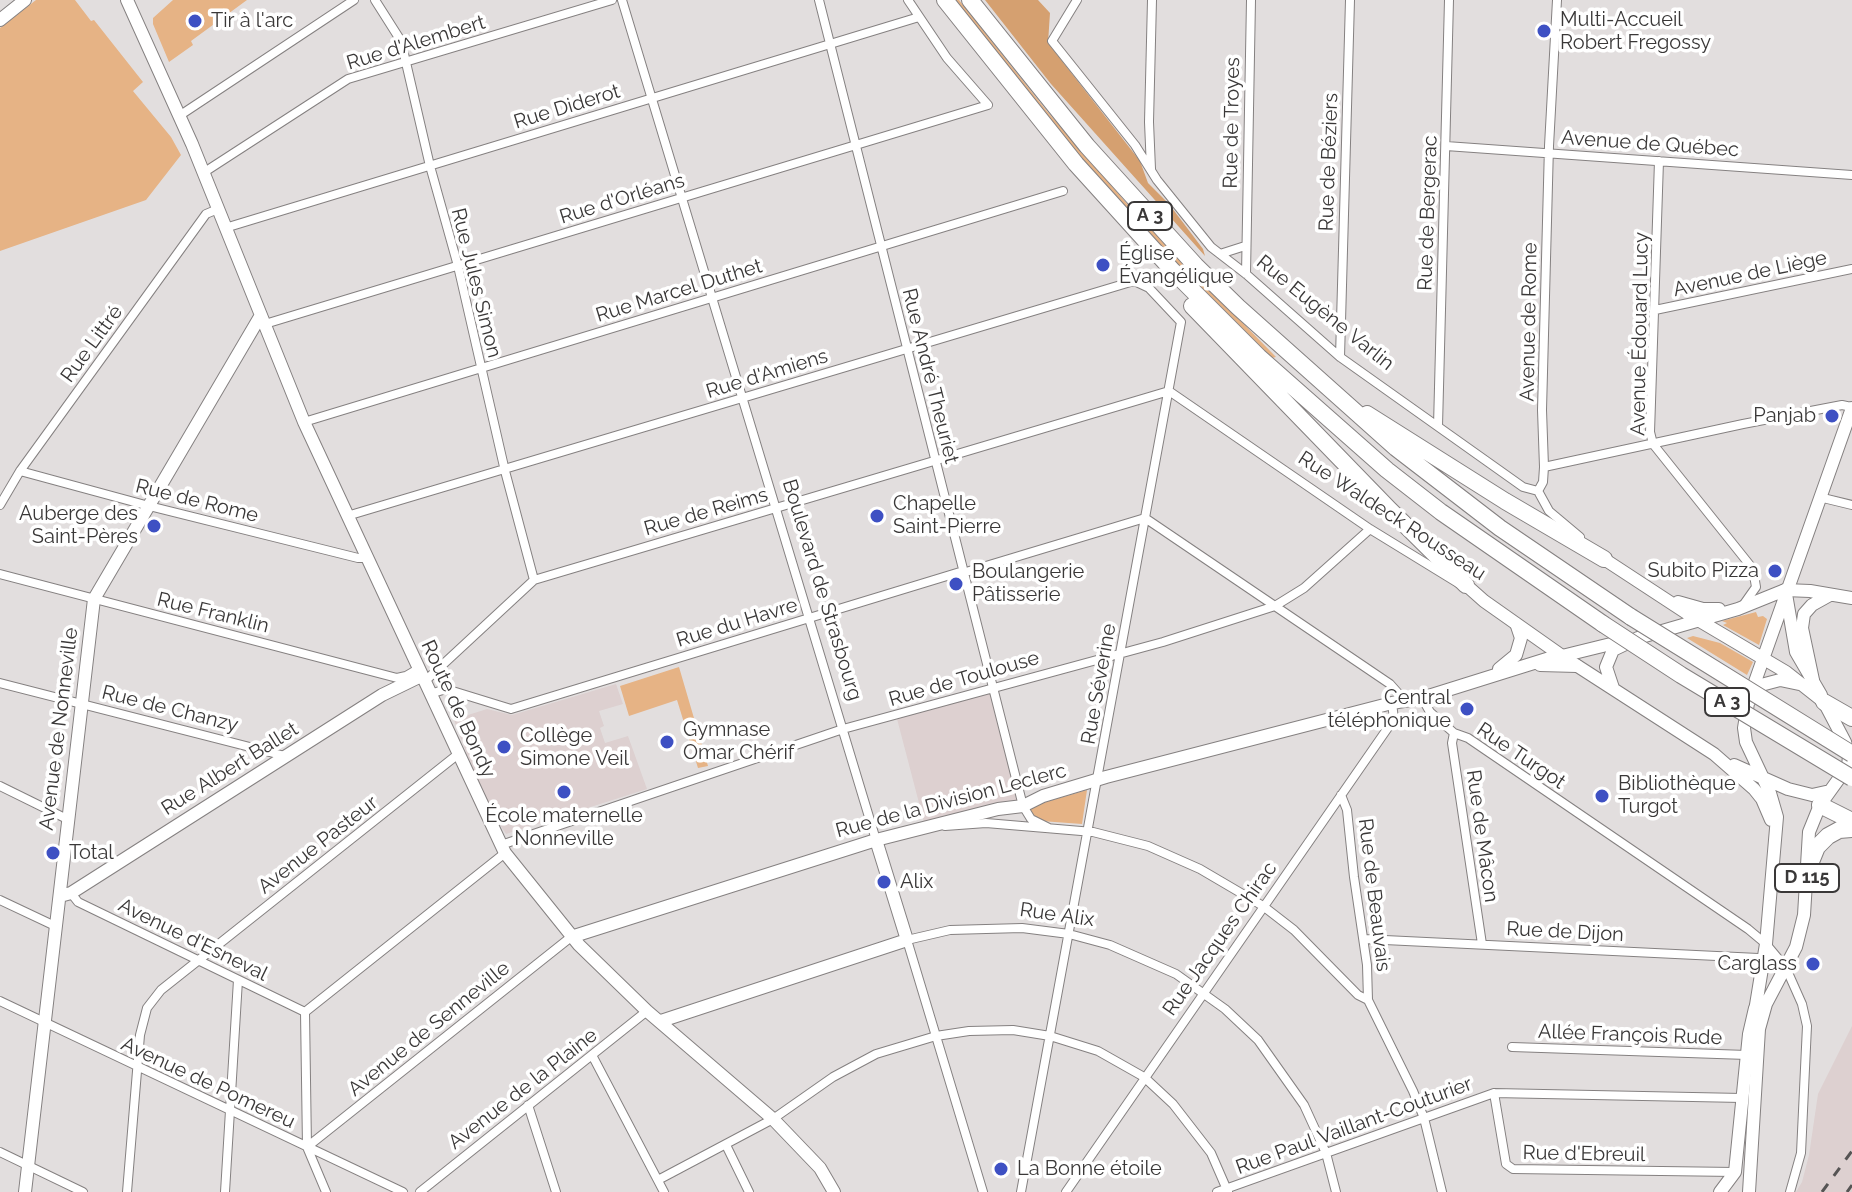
<!DOCTYPE html>
<meta charset="utf-8">
<style>
body{margin:0}
canvas{display:block;background:#e2dede}
</style>
<canvas width="1852" height="1192"></canvas>
<script>
const g = document.querySelector('canvas').getContext('2d');
g.lineJoin = 'round';
function paint(path, color) { g.fillStyle = color; g.fill(path, 'evenodd'); }
const toPath = rows => new Path2D(rows.map(r => 'M' + r).join(''));
function strokePath(path, color, width, dash) { g.strokeStyle = color; g.lineWidth = width; g.lineCap = dash ? 'butt' : 'round'; g.setLineDash(dash || []); g.stroke(path); }
function label(font, color, halo, rows, align = 'center') {
  g.font = font + ' Raleway,sans-serif'; g.lineWidth = 7; g.setLineDash([]); g.textBaseline = 'middle'; g.strokeStyle = halo; g.fillStyle = color; for (const [text, x, y, turn = 0] of rows) {
    g.save(); g.translate(x, y); g.rotate((+turn || 0) * Math.PI / 180); g.textAlign = isNaN(turn) ? turn : align; if (halo) g.strokeText(text, 0, 0); g.fillText(text, 0, 0); g.restore();
  }
}
paint(toPath([
 [616,684,623,704,599,711,604,726,600,728,605,743,628,736,647,789,506,834,485,802,454,720,458,716,466,718,468,715,487,709,512,715],
 [993,688,1023,806,925,826,896,715],
 [1852,1026,1852,1192,1796,1192,1802,1182,1809,1155,1818,1094]
]), '#ddd0d0');
paint(toPath([
 [36,0,75,0,91,21,94,20,143,82,133,91,171,137,181,155,146,200,0,251,0,28],
 [173,0,247,0,191,41,193,45,169,62,153,24,153,18],
 [954,0,959,0,1046,110,1135,213,1276,357,1272,358,1144,230,1069,144],
 [1756,612,1758,617,1763,616,1767,619,1759,645,1723,625,1727,623,1722,621],
 [1693,636,1720,643,1753,662,1747,675,1687,638],
 [679,667,708,766,698,768,677,700,629,716,620,686],
 [1087,790,1082,824,1041,821,1033,817,1030,810,1032,806]
]), '#e6b385');
paint(toPath([
 [985,0,1038,0,1050,13,1048,43,1140,161,1148,183,1169,204,1203,249,1205,256,1051,84]
]), '#d5a070');
const street = toPath([
 [375,0,401,41,430,166,458,266,505,471,534,580],
 [622,0,876,840],
 [819,0,1023,806,1031,819,1049,828],
 [1077,0,1052,41,1135,145,1157,180,1211,247,1246,274,1340,357,1523,487,1538,491,1549,511,1580,537],
 [179,116,354,0],
 [1446,146,1852,175],
 [1659,161,1650,432,1653,444,1753,569,1756,587,1744,604],
 [1151,169,1149,122,1152,0],
 [203,173,348,79,612,0],
 [225,228,919,17],
 [1220,254,1245,246],
 [1246,274,1251,0],
 [1655,310,1852,269],
 [265,324,988,105,947,58,908,0],
 [1340,357,1350,0],
 [1169,391,1370,529,1458,583],
 [304,422,1063,191],
 [1438,426,1449,0],
 [1544,467,1743,424,1842,405,1852,407],
 [20,471,149,506,358,558,368,558],
 [1538,491,1543,482,1544,467,1542,410,1549,146,1557,0],
 [1819,497,1852,505],
 [0,505,20,471,206,214,218,209],
 [347,516,1134,281,1149,288,1181,322,1021,1192],
 [0,574,397,678,406,676,418,669],
 [424,682,534,580,1169,391],
 [0,683,285,756],
 [430,694,446,689,511,709,960,572,966,572,1145,518,1390,684,1398,693,1400,702],
 [1422,698,1430,712,1454,733,1468,738,1748,929,1766,944,1786,968,1802,1004,1807,1026,1801,1153,1790,1192],
 [1454,733,1452,743,1482,944],
 [0,786,67,819],
 [1341,795,1347,810,1354,877,1367,965,1368,1000],
 [945,826,986,823,1093,832,1148,846,1200,869,1263,906,1294,930,1358,995,1368,1000,1413,1091,1424,1118,1442,1192],
 [501,845,843,729,1163,642,1275,606,1304,588,1370,529],
 [71,893,78,902,305,1012],
 [0,900,55,926],
 [1364,939,1779,959],
 [0,1001,403,1192],
 [305,1012,505,853],
 [305,1012,307,1147,326,1192],
 [1512,1047,1747,1055],
 [592,1055,664,1192],
 [1494,1093,1506,1164,1513,1169,1735,1172],
 [528,1105,556,1192],
 [726,1145,749,1192],
 [307,1147,571,937],
 [0,1152,83,1192],
 [658,1180,773,1119,833,1077,876,1054,936,1036,969,1031,1013,1030,1050,1036,1098,1051,1144,1077,1173,1104,1211,1153,1228,1192],
 [127,1192,140,1035,147,1008,161,990,457,755],
 [225,1192,238,980],
 [420,1192,647,1011],
 [983,1192,907,940,950,930,1022,928,1069,934,1110,945,1176,974,1225,1009,1258,1040,1304,1105,1326,1153,1336,1192],
 [1066,1192,1394,719,1392,703],
 [1217,1192,1494,1093,1742,1098]
]);
const secondary = toPath([
 [127,0,192,144,304,422,505,853,579,945,647,1011,773,1119,820,1168,834,1192],
 [0,20,25,0],
 [1785,590,1810,591,1852,598],
 [1562,656,1627,640],
 [1540,665,1577,666],
 [1499,669,1516,655,1521,638,1517,626],
 [1813,680,1802,628,1804,614,1812,605,1830,595],
 [60,896,71,893,382,695,421,676],
 [571,937,876,840,998,809,1023,806,1043,796,1106,777,1392,703,1422,698,1553,657],
 [661,1021,907,940,876,840],
 [25,1192,94,599,261,315],
 [1720,1192,1735,1172,1749,1034,1755,1008]
]);
const primary = toPath([
 [1604,559,1688,614,1786,672,1824,702,1845,742,1849,756,1848,766,1820,805,1809,832,1804,915,1796,947,1766,1004,1759,1029],
 [1466,585,1484,601,1562,656,1714,754,1754,789,1762,799,1771,820],
 [1786,594,1796,652,1821,695],
 [1678,602,1703,609,1719,609],
 [1613,688,1606,667,1613,650,1638,638,1738,609,1785,590],
 [1751,693,1852,408],
 [1734,765,1788,789,1812,795,1830,791],
 [1749,1192,1759,1029,1756,1005,1766,944,1777,817,1770,793,1746,742,1744,728,1748,703,1761,685,1780,680,1799,684]
]);
const highway = toPath([
 [945,0,1076,164,1173,271,1259,357,1387,470,1441,512,1603,624],
 [970,0,1087,146,1196,266,1238,307,1396,448,1500,528,1631,617],
 [1192,306,1389,509,1466,585],
 [1367,414,1505,501,1604,559],
 [1824,702,1852,718],
 [1820,805,1852,821],
 [1808,869,1817,847,1828,836,1839,830,1852,829]
]);
strokePath(street, '#858181', 10);
strokePath(secondary, '#858181', 14);
strokePath(primary, '#858181', 14);
strokePath(highway, '#858181', 18);
strokePath(street, '#fff', 8);
strokePath(secondary, '#fff', 12);
strokePath(primary, '#fff', 12);
strokePath(highway, '#fff', 16);
strokePath(toPath([
 [1822,1192,1852,1151],
 [1847,1192,1852,1185]
]), '#565454', 3, [10, 10]);
const highwayBridge = toPath([
 [1631,617,1852,754],
 [1603,624,1681,675,1852,778]
]);
strokePath(highwayBridge, '#858181', 18, []);
strokePath(highwayBridge, '#fff', 16);
for (const [x, y, r, color] of [
 [195,21,8,"#3e50c3"],
 [1544,31,8,"#3e50c3"],
 [1103,265,8,"#3e50c3"],
 [1832,416,8,"#3e50c3"],
 [877,516,8,"#3e50c3"],
 [154,526,8,"#3e50c3"],
 [1775,571,8,"#3e50c3"],
 [956,584,8,"#3e50c3"],
 [1467,709,8,"#3e50c3"],
 [667,742,8,"#3e50c3"],
 [504,747,8,"#3e50c3"],
 [564,792,8,"#3e50c3"],
 [1602,796,8,"#3e50c3"],
 [53,853,8,"#3e50c3"],
 [884,882,8,"#3e50c3"],
 [1813,964,8,"#3e50c3"],
 [1001,1169,8,"#3e50c3"]
]) { const dot = new Path2D(); dot.arc(x, y, r, 0, 2 * Math.PI); g.fillStyle = color; g.fill(dot); strokePath(dot, '#fff', 3); }
for (const [x, y, w] of [
 [1150,216,44],
 [1727,702,44],
 [1807,878,64]
]) { const box = new Path2D(); box.roundRect(x - w / 2, y - 14, w, 28, 6); g.fillStyle = '#fff'; g.fill(box); strokePath(box, '#3a3838', 2); }
label('bold 18px', '#3a3838', null, [
 ["A 3",1150,216],
 ["A 3",1727,702],
 ["D 115",1807,878]
]);
label('20px', '#3a3838', '#fff', [
 ["Multi-Accueil",1560,20],
 ["Robert Fregossy",1560,43],
 ["Tir à l'arc",211,21],
 ["Église",1119,254],
 ["Évangélique",1119,277],
 ["Panjab",1816,416,"right"],
 ["Chapelle",893,504],
 ["Saint-Pierre",893,527],
 ["Auberge des",138,514,"right"],
 ["Saint-Pères",138,537,"right"],
 ["Subito Pizza",1759,571,"right"],
 ["Boulangerie",972,572],
 ["Pâtisserie",972,595],
 ["Central",1451,698,"right"],
 ["téléphonique",1451,721,"right"],
 ["Gymnase",683,730],
 ["Omar Chérif",683,753],
 ["Collège",520,736],
 ["Simone Veil",520,759],
 ["Bibliothèque",1618,784],
 ["Turgot",1618,807],
 ["École maternelle",564,816,"center"],
 ["Nonneville",564,839,"center"],
 ["Total",69,853],
 ["Alix",900,882],
 ["Carglass",1797,964,"right"],
 ["La Bonne étoile",1017,1169]
], 'left');
label('20px', '#3a3838', '#fff', [
 ["Rue d'Alembert",416,43,-17],
 ["Rue Diderot",567,107,-17],
 ["Rue de Troyes",1232,123,-89],
 ["Avenue de Québec",1650,144,4],
 ["Rue de Béziers",1329,162,-88],
 ["Rue d'Orléans",622,199,-17],
 ["Rue de Bergerac",1428,213,-88],
 ["Avenue de Liège",1750,274,-12],
 ["Rue Jules Simon",476,283,76],
 ["Rue Marcel Duthet",679,291,-17],
 ["Rue Eugène Varlin",1325,313,39],
 ["Avenue de Rome",1529,322,-89],
 ["Avenue Édouard Lucy",1640,334,-89],
 ["Rue Littré",92,344,-54],
 ["Rue d'Amiens",767,374,-17],
 ["Rue André Theuriet",930,376,76],
 ["Rue de Rome",197,501,14],
 ["Rue de Reims",706,512,-16],
 ["Rue Waldeck Rousseau",1392,516,33],
 ["Boulevard de Strasbourg",822,590,73],
 ["Rue Franklin",213,613,14],
 ["Rue du Havre",737,623,-17],
 ["Rue de Toulouse",964,679,-16],
 ["Rue Séverine",1099,684,-80],
 ["Rue de Chanzy",170,709,14],
 ["Route de Bondy",458,709,65],
 ["Avenue de Nonneville",59,729,-83],
 ["Rue Turgot",1521,756,34],
 ["Rue Albert Ballet",230,769,-32],
 ["Rue de la Division Leclerc",951,801,-15],
 ["Rue de Mâcon",1482,836,82],
 ["Avenue Pasteur",318,845,-38],
 ["Rue de Beauvais",1374,895,83],
 ["Rue Alix",1057,915,8],
 ["Rue de Dijon",1565,932,3],
 ["Rue Jacques Chirac",1220,939,-55],
 ["Avenue d'Esneval",193,940,26],
 ["Avenue de Senneville",429,1029,-39],
 ["Allée François Rude",1630,1035,2],
 ["Avenue de Pomereu",208,1083,25],
 ["Avenue de la Plaine",523,1089,-38],
 ["Rue Paul Vaillant-Couturier",1354,1126,-20],
 ["Rue d'Ebreuil",1584,1154,1]
]);
</script>
